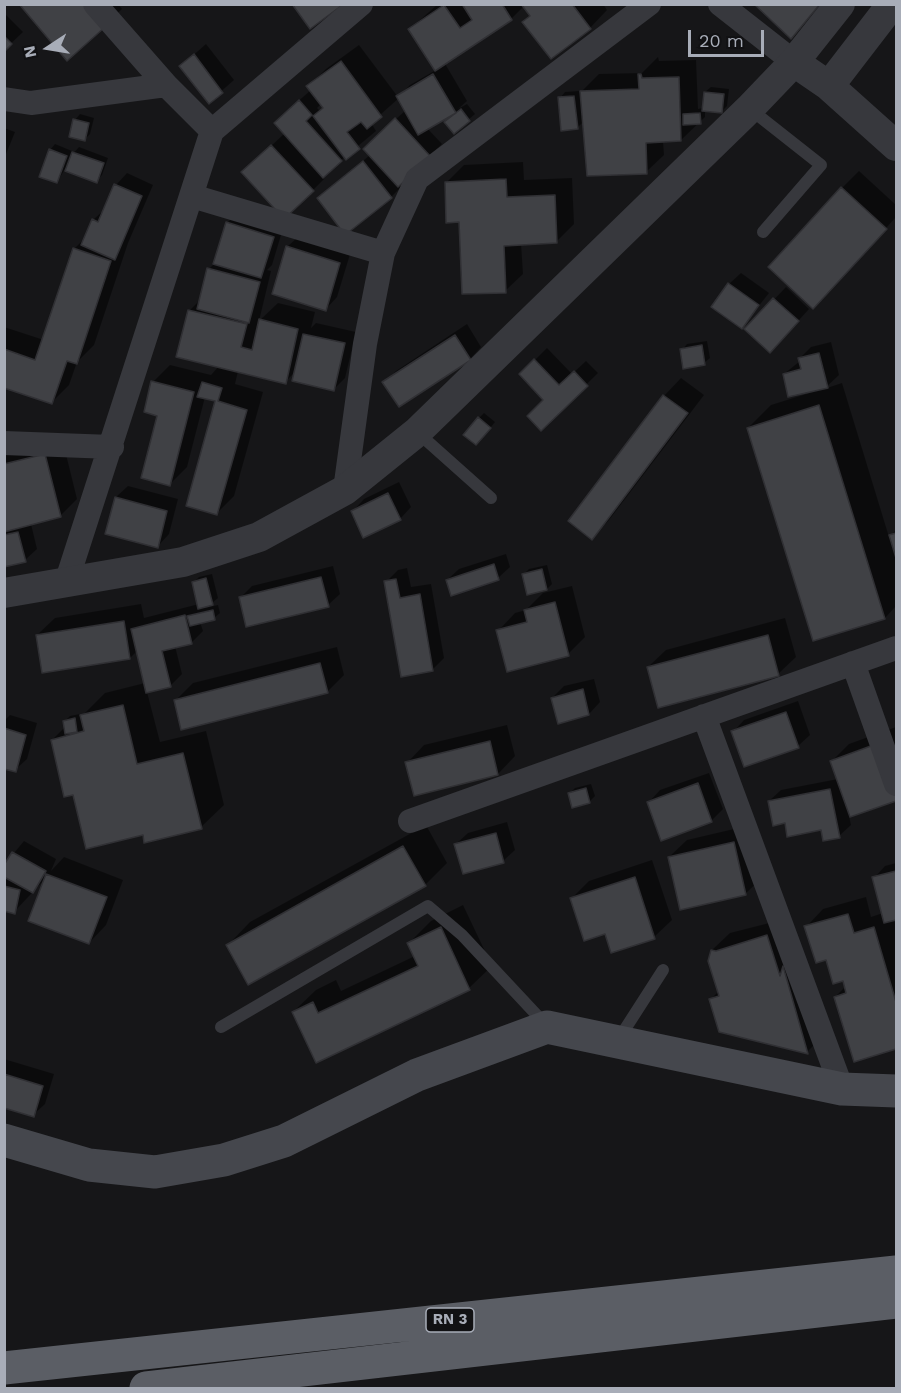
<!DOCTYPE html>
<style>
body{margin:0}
#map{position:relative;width:901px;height:1393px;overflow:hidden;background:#161618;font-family:"Work Sans",sans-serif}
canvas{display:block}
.frame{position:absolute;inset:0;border:6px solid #a8adb8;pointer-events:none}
.north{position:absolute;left:18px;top:18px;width:60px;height:60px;-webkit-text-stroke:4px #111113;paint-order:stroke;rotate:258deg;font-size:16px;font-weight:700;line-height:24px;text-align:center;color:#a8adb8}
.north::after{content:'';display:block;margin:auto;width:21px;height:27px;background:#a8adb8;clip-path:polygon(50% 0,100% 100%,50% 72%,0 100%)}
.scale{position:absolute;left:688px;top:30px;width:76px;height:27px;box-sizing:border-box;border:3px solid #a8adb8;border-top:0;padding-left:8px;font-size:18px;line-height:21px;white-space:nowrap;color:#a8adb8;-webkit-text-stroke:4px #111113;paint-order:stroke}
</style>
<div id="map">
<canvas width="901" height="1393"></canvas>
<div class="frame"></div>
<div class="north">N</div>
<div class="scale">20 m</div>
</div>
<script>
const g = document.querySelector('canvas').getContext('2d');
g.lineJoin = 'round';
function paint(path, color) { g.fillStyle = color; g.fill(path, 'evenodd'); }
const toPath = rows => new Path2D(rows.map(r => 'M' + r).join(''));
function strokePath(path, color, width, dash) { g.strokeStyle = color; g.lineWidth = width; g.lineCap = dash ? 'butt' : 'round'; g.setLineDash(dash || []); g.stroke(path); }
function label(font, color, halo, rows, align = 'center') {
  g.font = font + ' "Work Sans",sans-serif'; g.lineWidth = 4.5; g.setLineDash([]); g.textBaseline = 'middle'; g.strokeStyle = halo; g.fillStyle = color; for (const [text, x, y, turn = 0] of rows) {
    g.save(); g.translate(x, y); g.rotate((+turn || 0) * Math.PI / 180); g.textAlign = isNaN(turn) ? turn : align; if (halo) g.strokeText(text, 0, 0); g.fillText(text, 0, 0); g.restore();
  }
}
paint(toPath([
 [21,4,118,4,122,9,104,26],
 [438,4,603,4,607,10,590,28,531,15,524,6,511,19,444,62,467,101,458,109,467,104,475,114,454,132,446,122,456,113,427,128,442,144,401,183,403,185,391,197,319,198,370,155,376,137,406,110,399,98,371,123,376,131,322,176,324,179,313,190,255,161,285,133,287,111,311,90,308,87,326,69,359,45,398,97,410,85,436,70,410,29],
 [321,104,324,107,320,111,317,108],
 [756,4,821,4,791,37],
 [4,13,23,32,4,50],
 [206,44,234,80,209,102,181,66],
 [658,57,659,61,696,60,698,109,703,108,705,92,711,87,729,89,727,106,721,112,705,110,705,117,681,140,663,141,664,155,646,172,584,121,577,128,560,98,565,92,579,91,580,93,599,74,642,73],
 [80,114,94,118,90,134,84,140,75,120],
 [4,128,15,132,4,159],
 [55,144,72,151,70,157,79,147,108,158,102,175,96,181,65,169,57,182,50,150],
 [523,162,524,180,572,178,574,224,556,242,521,243,523,274,505,291,460,221,446,183,464,165],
 [859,171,896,205,896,217,830,290,842,188],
 [127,173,153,185,128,243,94,345,77,362,69,385,51,403,4,387,4,327,44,340,74,249,86,237,93,220,105,209,116,185],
 [239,211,284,225,272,265,267,270,271,271,259,321,278,303,315,312,311,328,316,323,356,332,345,378,334,389,296,371,285,382,238,371,235,384,263,392,234,496,217,513,217,400,205,397,187,467,170,484,153,382,170,365,211,375,219,366,189,311,201,299,209,269,215,263,227,223],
 [299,236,351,251,337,297,326,309,287,247],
 [741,273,769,293,742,327,729,284],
 [786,287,809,309,781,340,746,329],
 [467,324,481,347,470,359,384,383,396,371],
 [707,341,710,358,704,363,682,350,687,344],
 [831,342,839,375,824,389,842,383,889,537,896,530,896,606,885,618,814,640,748,428,771,405,816,391,784,374,800,361,800,358,811,347],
 [547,348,572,374,586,361,598,373,541,429,545,399,521,374],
 [681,378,704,395,609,520,592,538,570,521,664,396],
 [484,413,495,422,482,438,479,418],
 [62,438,77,499,60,516,31,524,37,549,25,560,4,566,4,452],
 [399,482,411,507,400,519,353,511,364,499],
 [128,486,178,499,169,534,158,546,107,533,116,497],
 [506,554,510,567,498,578,447,580,459,569],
 [547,565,552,584,547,589,523,575,529,569],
 [333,566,340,594,328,605,241,597,252,586],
 [407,568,411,587,431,584,444,658,432,670,386,582,398,570],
 [212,574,218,598,212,603,204,606,205,608,218,605,220,613,214,618,200,622,203,631,191,643,175,646,182,674,170,686,147,692,160,742,206,731,224,805,201,827,144,833,52,740,65,727,65,721,70,716,80,714,81,717,105,693,145,683,138,650,130,658,37,635,55,618,141,604,144,618,199,604,193,583,199,577],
 [572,586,585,637,568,654,498,631,515,613,526,610,543,593],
 [785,618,796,657,778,674,648,667,666,650],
 [337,647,344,675,327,692,176,700,193,683],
 [594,679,600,702,589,714,552,698,564,686],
 [798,701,810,735,798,746,733,732,744,720],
 [10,715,37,723,27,759,15,770,4,767,4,721],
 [507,725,515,756,498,774,407,763,424,745],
 [896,727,896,799,849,816,851,825,839,836,822,829,786,822,769,801,781,790,838,779,832,761,849,744],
 [709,773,723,809,711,821,649,802,660,790],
 [591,784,595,796,589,802,569,794,575,788],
 [507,822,515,850,503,861,456,844,468,833],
 [426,825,447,863,425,885,228,945,250,922],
 [751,825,763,877,745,894,669,857,687,840],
 [24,841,56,859,51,871,64,857,123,880,106,925,89,943,45,879,14,912,4,910,4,865],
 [652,860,672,920,654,937,572,898,589,881],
 [896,863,896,919,894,919,896,927,896,1047,855,1060,835,997,846,986,844,979,806,927,823,909,866,897,871,917,883,913,874,878,885,866],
 [463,905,492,966,469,988,317,1061,293,1012,316,990,336,980,341,991,415,956,409,943,431,921],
 [785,919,824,1035,807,1052,711,999,719,991,712,950,730,933],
 [4,1059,54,1074,45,1104,33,1115,4,1106]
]), '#0007');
const building = toPath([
 [19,4,86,4,105,27,67,61,19,4],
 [292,4,340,4,341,6,310,29,292,4],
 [502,4,512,20,435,71,408,29,444,5,460,28,472,20,462,4,502,4],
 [521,4,572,4,591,29,551,59,522,22,530,16,521,4],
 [754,4,820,4,791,39,754,4],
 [4,36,12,44,4,52,4,36],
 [194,54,223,93,209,104,179,66,194,54],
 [341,61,382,117,367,129,361,122,347,132,360,149,346,160,313,116,323,108,306,86,341,61],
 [433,74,456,113,418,135,396,96,433,74],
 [638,74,641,74,642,78,679,77,681,141,646,143,647,174,587,176,580,91,639,89,638,74],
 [704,92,724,94,722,113,702,111,704,92],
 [574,96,578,129,561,131,558,97,574,96],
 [299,100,312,115,306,121,342,161,323,178,274,123,299,100],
 [461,109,470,121,454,134,444,122,461,109],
 [700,113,701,124,683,125,683,114,700,113],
 [395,118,431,157,398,187,363,149,395,118],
 [73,119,89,123,85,141,69,137,73,119],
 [271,145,314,191,284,219,241,172,271,145],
 [49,149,67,156,57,183,39,177,49,149],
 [72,152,104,163,97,183,65,171,72,152],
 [363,161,392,198,345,235,317,198,363,161],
 [506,179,507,197,555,195,557,243,504,246,506,293,462,294,459,222,446,223,445,182,506,179],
 [114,184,142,196,115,260,81,245,92,219,98,222,114,184],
 [841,187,887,229,813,309,768,267,841,187],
 [226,222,274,237,261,278,213,264,226,222],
 [286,246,340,263,326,311,272,294,286,246],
 [73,248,111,261,77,364,67,361,52,404,4,388,4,349,35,360,73,248],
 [207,268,260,282,249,323,197,309,207,268],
 [728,283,759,305,742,329,711,307,728,283],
 [773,298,799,321,770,353,744,329,773,298],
 [188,310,247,324,241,347,252,350,259,319,298,329,286,384,176,357,188,310],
 [303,334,345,343,334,391,292,381,303,334],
 [455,335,471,360,399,407,382,382,455,335],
 [702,345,705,365,683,369,680,349,702,345],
 [819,353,828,388,788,397,783,374,801,369,798,358,819,353],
 [534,359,559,385,574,371,588,386,541,431,527,416,543,400,519,374,534,359],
 [151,381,194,392,170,486,141,478,157,416,144,412,151,381],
 [202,382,222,388,218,401,247,410,217,515,186,506,215,401,197,397,202,382],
 [663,395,688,413,592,540,568,521,663,395],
 [819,405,885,619,813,641,747,428,819,405],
 [478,417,491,428,476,445,463,435,478,417],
 [45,454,61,517,4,532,4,464,45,454],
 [388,493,401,520,363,538,351,511,388,493],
 [115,497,167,511,158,548,105,534,115,497],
 [18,532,26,562,4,567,4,535,18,532],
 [896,533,896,558,889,535,896,533],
 [494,564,499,580,451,596,446,580,494,564],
 [542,569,547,590,527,595,522,574,542,569],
 [321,577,329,607,246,627,239,597,321,577],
 [206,578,213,605,198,609,192,582,206,578],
 [396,579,400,598,420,594,433,671,401,677,384,581,396,579],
 [555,602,569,656,507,672,496,630,527,622,524,610,555,602],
 [213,610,215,620,190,626,187,616,213,610],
 [185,615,192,644,162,651,171,687,146,693,131,629,185,615],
 [124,621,130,659,42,673,36,635,124,621],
 [768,635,779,676,658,708,647,667,768,635],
 [320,663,328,693,181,730,174,700,320,663],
 [583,689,589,715,558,724,551,698,583,689],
 [123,705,137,764,183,753,202,829,144,843,143,835,86,849,73,795,64,797,51,740,84,731,80,715,123,705],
 [786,712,799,748,744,767,731,731,786,712],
 [75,718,77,732,65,734,63,721,75,718],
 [4,728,26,735,16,772,4,769,4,728],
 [490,741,498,775,414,796,405,762,490,741],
 [879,743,896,792,896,801,850,817,830,761,879,743],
 [698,783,712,822,661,841,647,802,698,783],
 [586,788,590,803,572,808,568,793,586,788],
 [830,789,840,838,823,841,821,830,787,837,785,823,773,826,768,801,830,789],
 [496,833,504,863,463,874,454,844,496,833],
 [734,842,746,895,680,910,668,857,734,842],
 [403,846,426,886,248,985,226,945,403,846],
 [12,852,46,871,33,893,4,877,4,865,12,852],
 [896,871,896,920,884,923,872,877,896,871],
 [46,874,107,897,89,944,28,921,46,874],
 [635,877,655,939,611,953,605,934,584,941,570,898,635,877],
 [4,886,20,890,15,914,4,911,4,886],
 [848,914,854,933,874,927,896,1002,896,1049,854,1062,834,997,846,993,843,981,833,984,826,960,816,963,804,926,848,914],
 [441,927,470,990,316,1063,292,1012,313,1002,318,1013,418,966,407,943,441,927],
 [767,935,780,976,783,966,808,1054,719,1032,709,999,719,996,708,961,711,950,716,951,767,935],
 [4,1074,43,1086,34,1117,4,1108,4,1074]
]);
paint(building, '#404145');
strokePath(building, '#303034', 1.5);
strokePath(toPath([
 [750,109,821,165,763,232],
 [417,432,491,498],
 [221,1027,428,906,462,935,547,1026],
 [618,1040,663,970]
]), '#37383d', 12);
strokePath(toPath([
 [95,4,166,85,212,131],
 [720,4,794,62],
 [4,99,31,103,166,85],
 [192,196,383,253],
 [4,443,112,447],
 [345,490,365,344,383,253,417,179,649,4],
 [66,583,212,131,361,4],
 [853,663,896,784],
 [704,716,842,1089],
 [410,821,896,648]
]), '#37383d', 24);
strokePath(toPath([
 [794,62,829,86,896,146],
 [829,86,892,4],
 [4,593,183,562,259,537,345,490,417,432,749,109,794,62,840,4]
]), '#37383d', 30);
strokePath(toPath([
 [4,1140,89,1165,155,1172,224,1160,284,1141,417,1075,547,1027,842,1089,896,1091]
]), '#45474d', 33);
strokePath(toPath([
 [4,1368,896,1272],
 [146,1388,896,1302]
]), '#5b5e65', 33);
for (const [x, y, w] of [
 [450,1320,48]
]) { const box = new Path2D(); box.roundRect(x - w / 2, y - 12, w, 24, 4.5); g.fillStyle = '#111113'; g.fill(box); strokePath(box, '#a8adb8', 1.5); }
label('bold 15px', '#a8adb8', null, [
 ["RN 3",450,1320]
]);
</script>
